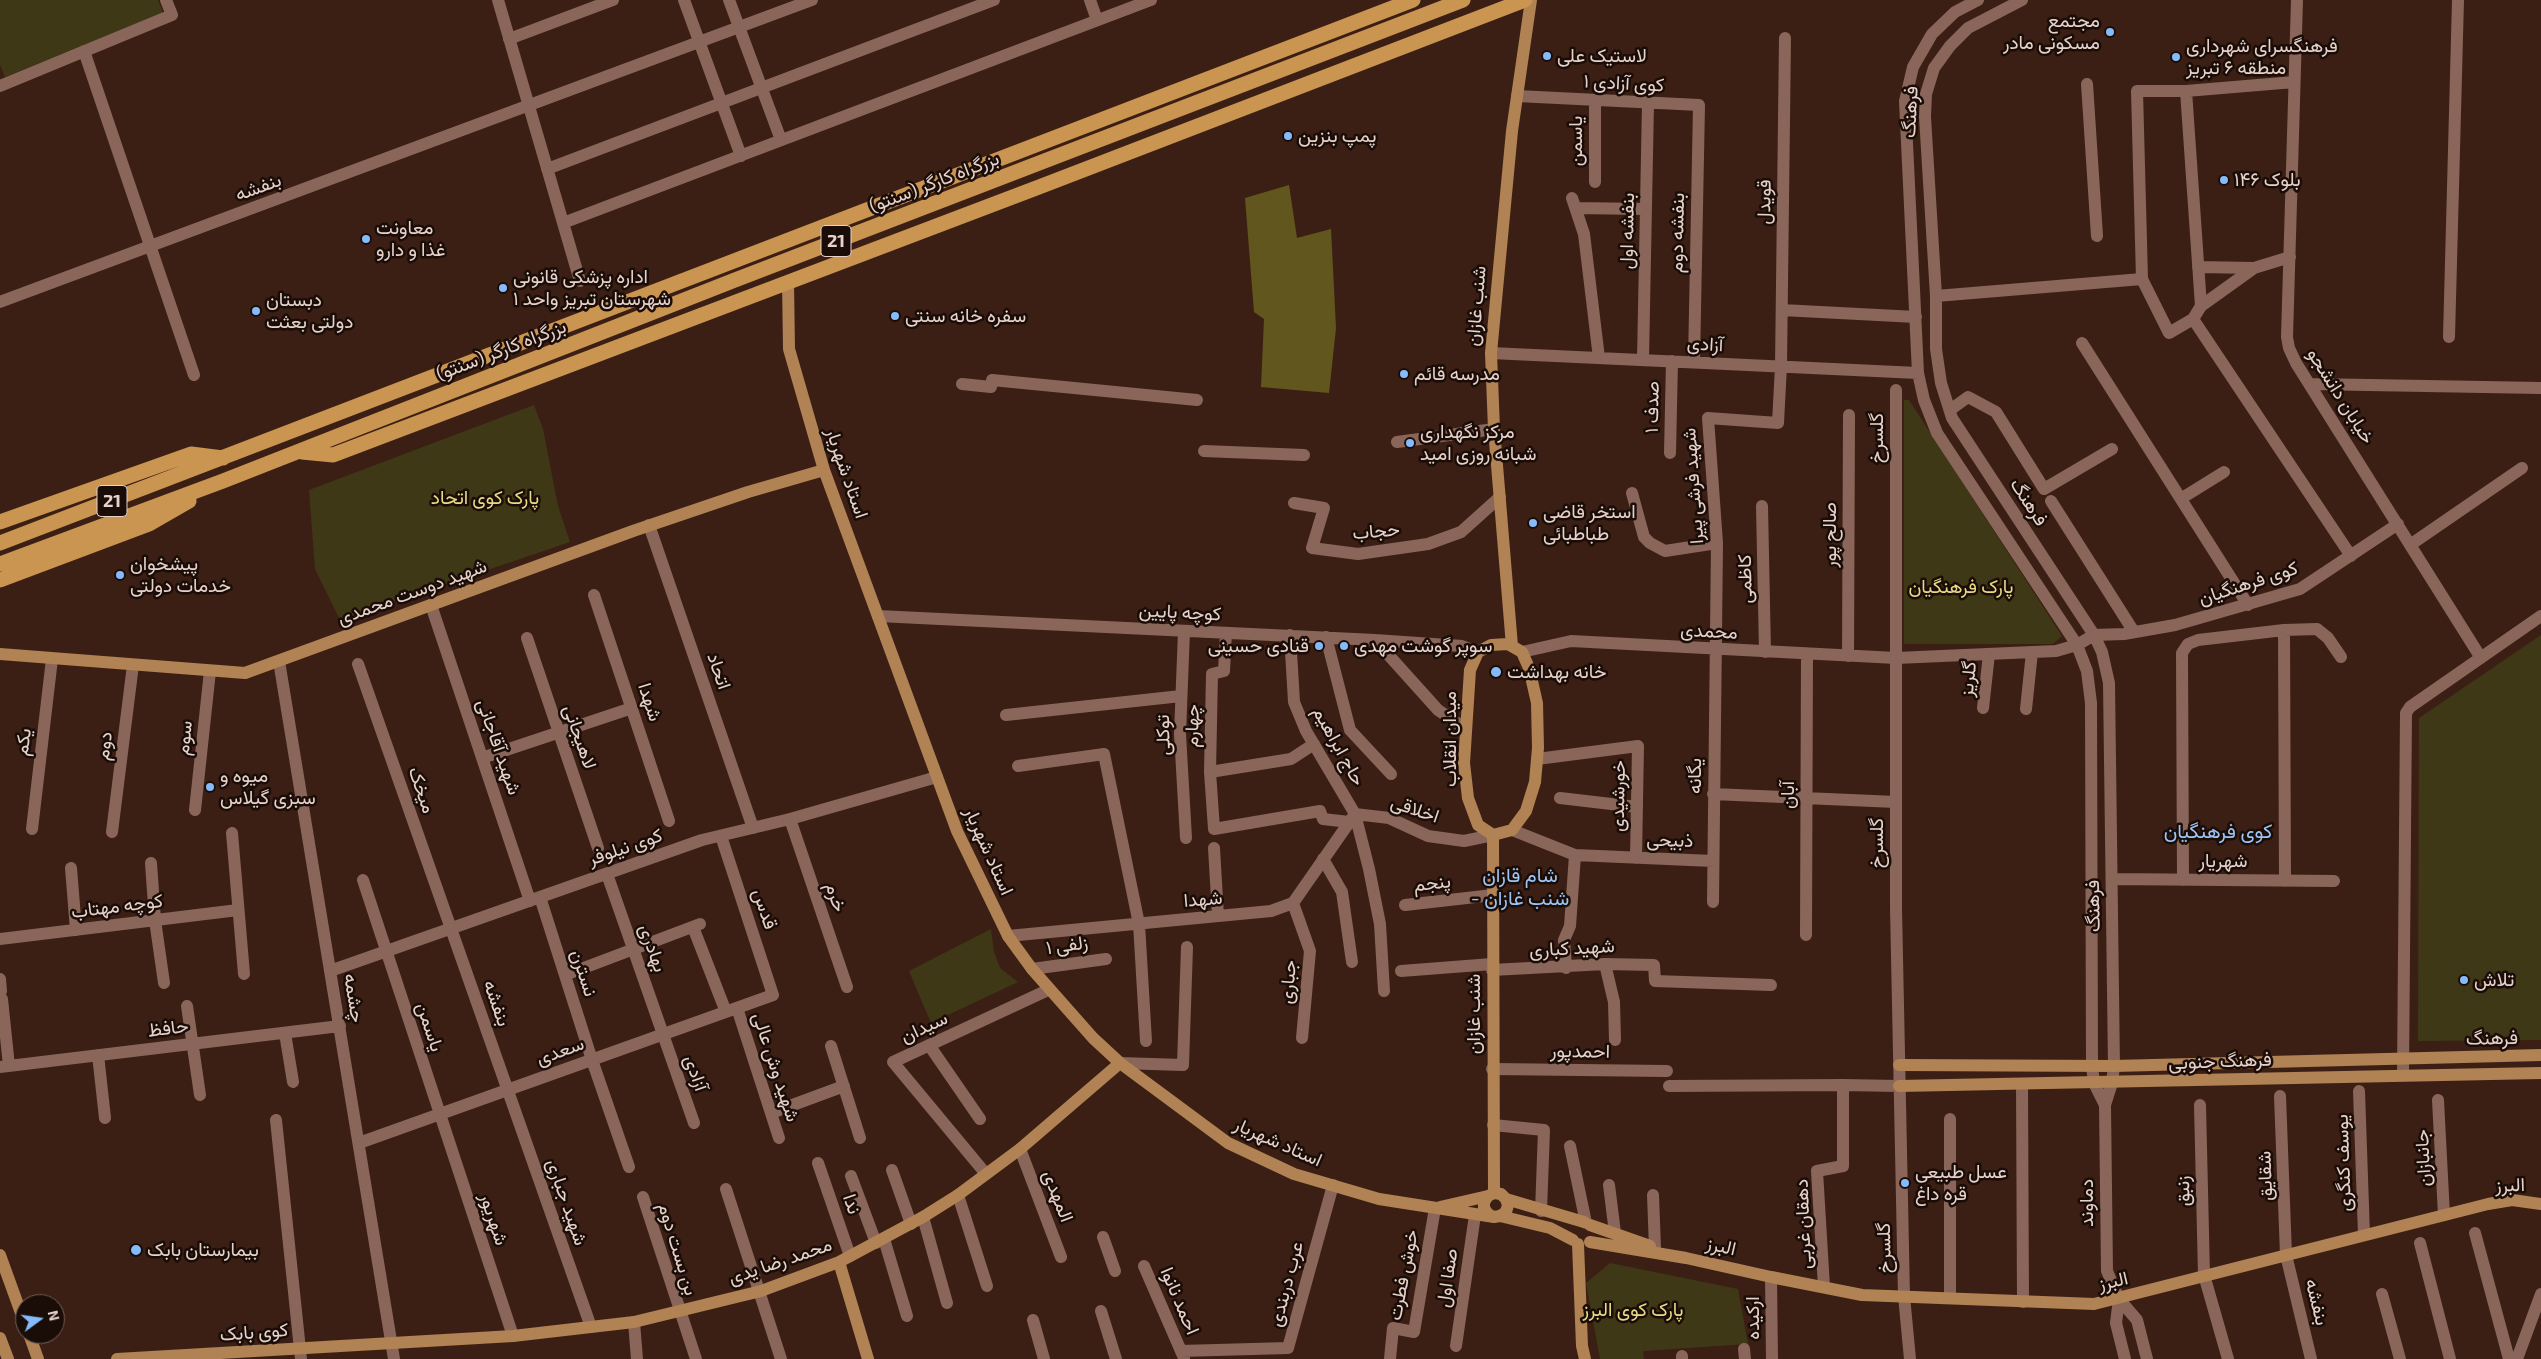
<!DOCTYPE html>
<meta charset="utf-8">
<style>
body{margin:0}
#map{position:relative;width:2541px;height:1359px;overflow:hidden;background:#3c1f14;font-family:"Exo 2",sans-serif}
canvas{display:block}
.north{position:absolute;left:15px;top:1294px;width:50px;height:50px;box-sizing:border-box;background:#1a0d08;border:1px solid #6c5c56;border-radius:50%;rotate:76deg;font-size:14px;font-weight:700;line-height:20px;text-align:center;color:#e6d2cb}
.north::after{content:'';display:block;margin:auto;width:18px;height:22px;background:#86bbfb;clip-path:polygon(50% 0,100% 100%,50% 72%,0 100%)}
</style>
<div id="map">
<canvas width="2541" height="1359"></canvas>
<div class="north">N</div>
</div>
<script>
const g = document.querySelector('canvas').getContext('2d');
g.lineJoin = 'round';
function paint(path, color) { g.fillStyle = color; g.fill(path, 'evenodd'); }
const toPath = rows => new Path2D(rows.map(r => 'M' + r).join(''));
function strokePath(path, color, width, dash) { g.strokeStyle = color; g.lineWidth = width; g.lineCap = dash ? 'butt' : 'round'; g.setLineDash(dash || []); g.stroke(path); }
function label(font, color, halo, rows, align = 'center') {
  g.font = font + ' "Exo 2",Vazirmatn,sans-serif'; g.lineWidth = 5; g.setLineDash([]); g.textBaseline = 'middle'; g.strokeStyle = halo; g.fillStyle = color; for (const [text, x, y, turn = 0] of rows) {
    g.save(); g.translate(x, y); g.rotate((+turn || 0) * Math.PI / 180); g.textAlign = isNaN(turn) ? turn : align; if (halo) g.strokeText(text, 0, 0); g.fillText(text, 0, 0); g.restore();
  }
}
paint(toPath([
 [0,0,158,0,163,13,5,77,0,65],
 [1904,400,1909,400,2062,636,2053,644,1904,644],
 [534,405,543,429,558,506,570,542,340,620,315,569,309,490],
 [2541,635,2541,1040,2418,1041,2419,718],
 [991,929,994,952,1000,968,1018,982,931,1023,909,971],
 [1610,1263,1738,1289,1748,1344,1643,1351,1644,1359,1600,1359,1586,1283]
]), '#3e3816');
paint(toPath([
 [1289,185,1297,238,1331,229,1336,328,1329,393,1261,387,1264,319,1254,312,1245,198]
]), '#61571e');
strokePath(toPath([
 [498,0,580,281],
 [684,0,741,156],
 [729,0,781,140],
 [1090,0,1097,20],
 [1978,0,1955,12,1932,34,1913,67,1905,101,1918,373,1924,400,1937,433,2077,645,2087,671,2091,703,2092,1066,2094,1083,2105,1105],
 [2022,0,1968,28,1950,46,1934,68,1926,94,1925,117,1936,296,1936,349,1941,383,1952,418,2094,635,2102,652,2109,683,2114,1066,2112,1083,2105,1105,2107,1271,2119,1299,2137,1320,2147,1359],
 [2297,0,2287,337,2289,348,2296,363,2481,658],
 [509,39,613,0],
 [84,51,194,375],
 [2087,84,2097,236],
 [0,86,172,15,166,0],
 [2186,91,2201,306],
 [1517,96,1699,105,1694,362],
 [547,169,994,0],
 [1595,182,1595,100],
 [1572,198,1584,234,1599,358],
 [1576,208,1646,209],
 [563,223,1151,0],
 [2290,257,2254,268,2201,306,2193,319,2169,333,2142,279,2137,91,2186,91,2294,82],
 [2198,267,2254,268],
 [1936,296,2142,279],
 [0,302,812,0],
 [1782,310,1916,317],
 [2193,319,2351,556],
 [2449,337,2458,0],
 [2082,343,2248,605],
 [1491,353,1918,373],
 [1643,360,1648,103],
 [962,384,991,387,992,380,1197,400],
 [2311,384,2541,388],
 [1896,390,1896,908,1904,1296,1910,1359],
 [1950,410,1968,397,1996,412,2044,489,2112,449],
 [1397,442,1494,429],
 [1204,451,1304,455],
 [1670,453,1672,361],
 [1632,493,1644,537,1650,543,1665,551,1717,543],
 [2182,498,2224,472],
 [2051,501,2134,632],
 [1294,503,1324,508,1312,548,1358,554,1428,544,1461,532,1500,497],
 [1762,506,1765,652],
 [649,525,753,828],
 [2410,545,2522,468],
 [594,595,669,821],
 [431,605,530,901],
 [878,616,1375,640,1462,646,1478,652],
 [2284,630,2285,881],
 [1184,631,1180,734,1186,838],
 [1226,633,1224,671,1212,674,1210,772,1214,829,1320,811,1323,819,1349,822],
 [1290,635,1294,702,1306,731,1355,814,1369,869,1380,924,1384,991],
 [1326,637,1350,730,1391,774],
 [527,638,598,848],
 [1375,640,1438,710,1466,729],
 [1522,652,1571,641,1896,658,2056,651,2077,645,2094,635,2124,634,2175,625,2300,589,2398,524],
 [1848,656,1849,415],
 [279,661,394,1359],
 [358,664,591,1327],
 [1983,708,1989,654],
 [2026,709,2032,652],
 [1006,715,1181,696],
 [482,758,632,708],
 [1537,759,1638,746,1636,858],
 [1018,766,1104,754,1139,924,1146,1041],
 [1210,772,1291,759,1314,744],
 [1713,794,1896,802],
 [1560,798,1637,807],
 [195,810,210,671],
 [1355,814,1389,818,1428,836,1464,841,1493,835],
 [790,819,847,987],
 [32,829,52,659],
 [1512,830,1575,855,1713,861],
 [112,832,133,665],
 [232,833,244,974],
 [1214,848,1218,916],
 [1323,859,1342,892,1352,962],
 [151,863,155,920,164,983],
 [71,868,76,930],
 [607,874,694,1123],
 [2112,879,2334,881],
 [363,880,513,1336],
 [2183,880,2182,653,2188,644,2198,640,2284,630,2317,629,2328,638,2341,657],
 [540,897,592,1060,629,1167],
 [1713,902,1717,543,1708,418,1778,423,1781,366,1785,38],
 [1293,903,1310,951,1302,1038],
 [1405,905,1493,895],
 [693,927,726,1012],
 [1806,935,1807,654],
 [1008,936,1271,911,1293,903,1355,814],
 [0,939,238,910],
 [1605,964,1614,1002,1615,1040],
 [1566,968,1564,940,1570,926,1575,855],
 [1032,969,1106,959],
 [1492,970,1605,964,1654,965,1655,981,1771,985],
 [330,971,702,840,790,819,937,777],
 [1401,971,1492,964],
 [565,975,700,924],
 [0,979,1,991],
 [0,999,2,999,9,1066],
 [187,1006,200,1095],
 [737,1008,779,1138],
 [285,1033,293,1082],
 [929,1045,980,1119],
 [831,1046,860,1138],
 [98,1055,105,1118],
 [1120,1063,1183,1065,1187,947],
 [0,1067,340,1026],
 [1492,1069,1667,1071],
 [2403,1075,2406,713,2410,707,2541,616],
 [2022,1084,2023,1302],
 [1669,1086,1843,1085],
 [2359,1091,2364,1235],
 [2280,1096,2286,1255,2311,1359],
 [2438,1100,2444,1215],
 [2200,1105,2204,1275,2228,1359],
 [771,1113,844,1086],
 [1950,1119,1950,1298],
 [276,1120,301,1359],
 [1493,1125,1544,1130,1541,1211],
 [359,1143,773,995,721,836],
 [1570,1146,1586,1223],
 [1020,1149,1061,1257],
 [818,1163,850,1256],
 [892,1170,911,1224],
 [986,1174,893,1062,1048,990],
 [851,1176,876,1243],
 [1609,1185,1615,1233],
 [726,1189,781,1359],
 [958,1195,987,1286],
 [1653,1195,1655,1248],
 [643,1197,696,1359],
 [923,1217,947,1303],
 [2475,1233,2509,1359],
 [1103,1237,1115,1271],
 [884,1239,907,1316],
 [2420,1243,2450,1359],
 [1144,1266,1184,1358],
 [1771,1277,1772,1359],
 [1824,1287,1817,1171,1843,1166,1843,1085,1899,1086],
 [2382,1294,2400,1359],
 [2119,1299,2116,1323,2125,1359],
 [1101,1311,1116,1359],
 [1033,1320,1044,1359],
 [634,1322,637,1359],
 [1456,1346,1475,1215],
 [1744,1349,1745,1359],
 [1181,1351,1288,1348,1333,1185],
 [1682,1356,1682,1359],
 [1390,1359,1393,1328,1414,1332,1435,1208],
 [2517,1359,2541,1294]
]), '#896659', 12);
strokePath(toPath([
 [788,282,789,349,824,470,957,831,1008,936,1032,969,1093,1038,1120,1063,1228,1143,1294,1174,1379,1199,1494,1217,1500,1216,1506,1212,1508,1205,1506,1199,1501,1194,1494,1193,1488,1196,1484,1202,1484,1208,1488,1214,1494,1217],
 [1508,644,1522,652,1529,668,1537,703,1538,748,1535,782,1526,811,1512,830,1493,835,1478,825,1468,798,1464,763,1470,670,1478,652,1491,645,1508,644],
 [1512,646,1494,429,1491,353,1512,131,1531,0],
 [0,654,245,673,633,531,748,492,824,470],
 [1493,835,1494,1193],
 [1899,1065,2114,1066,2541,1055],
 [1899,1086,2541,1073],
 [1506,1199,1584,1222],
 [1440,1207,1488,1196],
 [1500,1216,1550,1228,1573,1240],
 [1590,1225,1650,1246],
 [1590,1242,1686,1258,1771,1277,1862,1295,2094,1304,2488,1204,2512,1200,2541,1204],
 [1578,1244,1582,1346,1585,1359],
 [0,1255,25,1324],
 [839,1262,868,1359],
 [29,1334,38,1359],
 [0,1338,8,1359],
 [117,1359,513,1336,634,1322,761,1291,839,1262,923,1217,958,1195,1020,1149,1120,1063]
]), '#b08254', 12);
strokePath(toPath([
 [302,452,333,455,1039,187,1525,0],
 [0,522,191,454,223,458],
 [0,543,1413,0],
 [0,564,223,481,735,280,1463,0],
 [0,580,149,524,189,501]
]), '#ca9451', 15);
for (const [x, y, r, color] of [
 [2110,32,5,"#86bbfb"],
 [1547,56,5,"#86bbfb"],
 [2176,57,5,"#86bbfb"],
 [1288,136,5,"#86bbfb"],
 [2224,180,5,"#86bbfb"],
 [366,239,5,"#86bbfb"],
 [503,288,5,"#86bbfb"],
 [256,311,5,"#86bbfb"],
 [895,316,5,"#86bbfb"],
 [1404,374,5,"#86bbfb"],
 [1410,443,5,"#86bbfb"],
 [1533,523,5,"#86bbfb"],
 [120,575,5,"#86bbfb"],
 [1319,646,5,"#86bbfb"],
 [1344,646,5,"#86bbfb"],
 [1496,672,6,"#86bbfb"],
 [210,787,5,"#86bbfb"],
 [2464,980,5,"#86bbfb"],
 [1905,1183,5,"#86bbfb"],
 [136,1250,6,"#86bbfb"]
]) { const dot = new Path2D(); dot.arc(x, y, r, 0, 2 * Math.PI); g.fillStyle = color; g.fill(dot); strokePath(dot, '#1a0d08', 2); }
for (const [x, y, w] of [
 [836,241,30],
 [112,501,30]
]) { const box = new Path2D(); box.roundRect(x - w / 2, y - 15.5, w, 31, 4); g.fillStyle = '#1a0d08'; g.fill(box); strokePath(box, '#e6d2cb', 1); }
label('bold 18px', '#e6d2cb', null, [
 ["21",836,241],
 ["21",112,501]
]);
label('19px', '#e6d2cb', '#1a0d08', [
 ["مجتمع",2100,21,"right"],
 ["مسکونی مادر",2100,43,"right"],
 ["فرهنگسرای شهرداری",2186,46],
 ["منطقه ۶ تبریز",2186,68],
 ["لاستیک علی",1557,56],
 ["پمپ بنزین",1298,136],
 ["بلوک ۱۴۶",2234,180],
 ["معاونت",376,228],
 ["غذا و دارو",376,250],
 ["اداره پزشکی قانونی",513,277],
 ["شهرستان تبریز واحد ۱",513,299],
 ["دبستان",266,300],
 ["دولتی بعثت",266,322],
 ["سفره خانه سنتی",905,316],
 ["مدرسه قائم",1414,374],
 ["مرکز نگهداری",1420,432],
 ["شبانه روزی امید",1420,454],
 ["استخر قاضی",1543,512],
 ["طباطبائی",1543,534],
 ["پیشخوان",130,564],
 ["خدمات دولتی",130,586],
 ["قنادی حسینی",1309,646,"right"],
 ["سوپر گوشت مهدی",1354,646],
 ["خانه بهداشت",1507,672],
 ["میوه و",220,776],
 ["سبزی گیلاس",220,798],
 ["تلاش",2474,980],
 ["عسل طبیعی",1915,1172],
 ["قره داغ",1915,1194],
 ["بیمارستان بابک",147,1250]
], 'left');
label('19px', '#e6d2cb', '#1a0d08', [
 ["کوی آزادی ۱",1624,83,3],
 ["فرهنگ",1910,112,-87],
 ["یاسمن",1576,141,-90],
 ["بزرگراه کارگر (سنتو)",934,182,-21],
 ["بنفشه",258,187,-20],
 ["قویدل",1764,202,-89],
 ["بنفشه اول",1627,231,-89],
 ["بنفشه دوم",1677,233,-89],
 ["شنب غازان",1476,306,-85],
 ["آزادی",1705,344,3],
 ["بزرگراه کارگر (سنتو)",501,350,-21],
 ["خیابان دانشجو",2341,396,58],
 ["صدف ۱",1652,407,-89],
 ["گلسرخ",1877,438,-90],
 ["استاد شهریار",847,473,71],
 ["شهید فرشی پیرا",1693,486,-94],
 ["فرهنگ",2029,502,57],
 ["حجاب",1376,531,-5],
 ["صالح پور",1830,535,-90],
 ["کاظمی",1745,579,-91],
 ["کوی فرهنگیان",2248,583,-18],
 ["شهید دوست محمدی",412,592,-20],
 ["کوچه پایین",1180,612,3],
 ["محمدی",1709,631,3],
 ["اتحاد",719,671,71],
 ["گلریز",1968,679,-84],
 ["شهدا",650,702,72],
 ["چهارم",1192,726,-89],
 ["توکلی",1163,735,-91],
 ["لاهیجانی",580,737,71],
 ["سوم",184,738,-84],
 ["میدان انقلاب",1450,739,-90],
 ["یکم",23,742,-83],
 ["دوم",104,746,-83],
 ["حاج ابراهیم",1339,746,61],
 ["شهید آقاجانی",499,747,71],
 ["یگانه",1695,776,-90],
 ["میخک",422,790,71],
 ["آبان",1788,795,-90],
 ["خورشیدی",1618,796,-89],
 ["اخلاقی",1415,809,19],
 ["ذبیحی",1670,840,2],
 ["گلسرخ",1877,843,-90],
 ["کوی نیلوفر",625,847,-19],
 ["استاد شهریار",989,851,66],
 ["شهریار",2223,861],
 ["پنجم",1432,883,-7],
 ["خرم",836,897,71],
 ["شهدا",1203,899,-5],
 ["کوچه مهتاب",117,906,-7],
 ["فرهنگ",2093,906,-91],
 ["قدس",765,909,72],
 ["زلفی ۱",1067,945,-8],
 ["بهادری",653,948,71],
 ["شهید کباری",1572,948,-3],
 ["نسترن",584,973,72],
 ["جباری",1288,982,-85],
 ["چشمه",354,998,81],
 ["بنفشه",497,1003,71],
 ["شنب غازان",1474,1014,-90],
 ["یاسمن",430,1027,72],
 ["سیدان",924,1027,-25],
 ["حافظ",168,1028,-7],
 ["فرهنگ",2492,1038,-1],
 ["سعدی",560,1051,-20],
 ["احمدپور",1580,1051,1],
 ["فرهنگ جنوبی",2220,1061,-2],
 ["شهید وش عالی",776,1067,72],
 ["آزادی",696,1073,71],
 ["استاد شهریار",1278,1142,24],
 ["جانبازان",2423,1158,-93],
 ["یوسف کنگری",2343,1163,-92],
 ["شقایق",2265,1176,-92],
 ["البرز",2510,1185,-2],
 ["زنبق",2183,1191,-91],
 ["المهدی",1058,1196,69],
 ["شهید جباری",567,1202,71],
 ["دماوند",2087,1203,-90],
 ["ندا",852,1204,71],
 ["شهریور",494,1219,72],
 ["دهقان غربی",1803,1224,-92],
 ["البرز",1721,1246,13],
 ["گلسرخ",1884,1248,-91],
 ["بن بست دوم",678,1249,73],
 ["محمد رضا یدی",780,1261,-19],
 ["خوش فطرت",1403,1275,-79],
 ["صفا اول",1447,1278,-82],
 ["البرز",2113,1281,-13],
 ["عرب دربندی",1286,1284,-75],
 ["احمد نانوا",1180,1301,67],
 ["بنفشه",2317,1302,76],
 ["ارکیده",1753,1318,-90],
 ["کوی بابک",254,1332,-4]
]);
label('19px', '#e9db85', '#1a0d08', [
 ["پارک کوی اتحاد",485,498],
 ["پارک فرهنگیان",1961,587],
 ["پارک کوی البرز",1633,1310]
]);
label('20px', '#9ec5f5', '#1a0d08', [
 ["کوی فرهنگیان",2218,831],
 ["شام قازان",1520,875],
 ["- شنب غازان",1520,898]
]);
</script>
